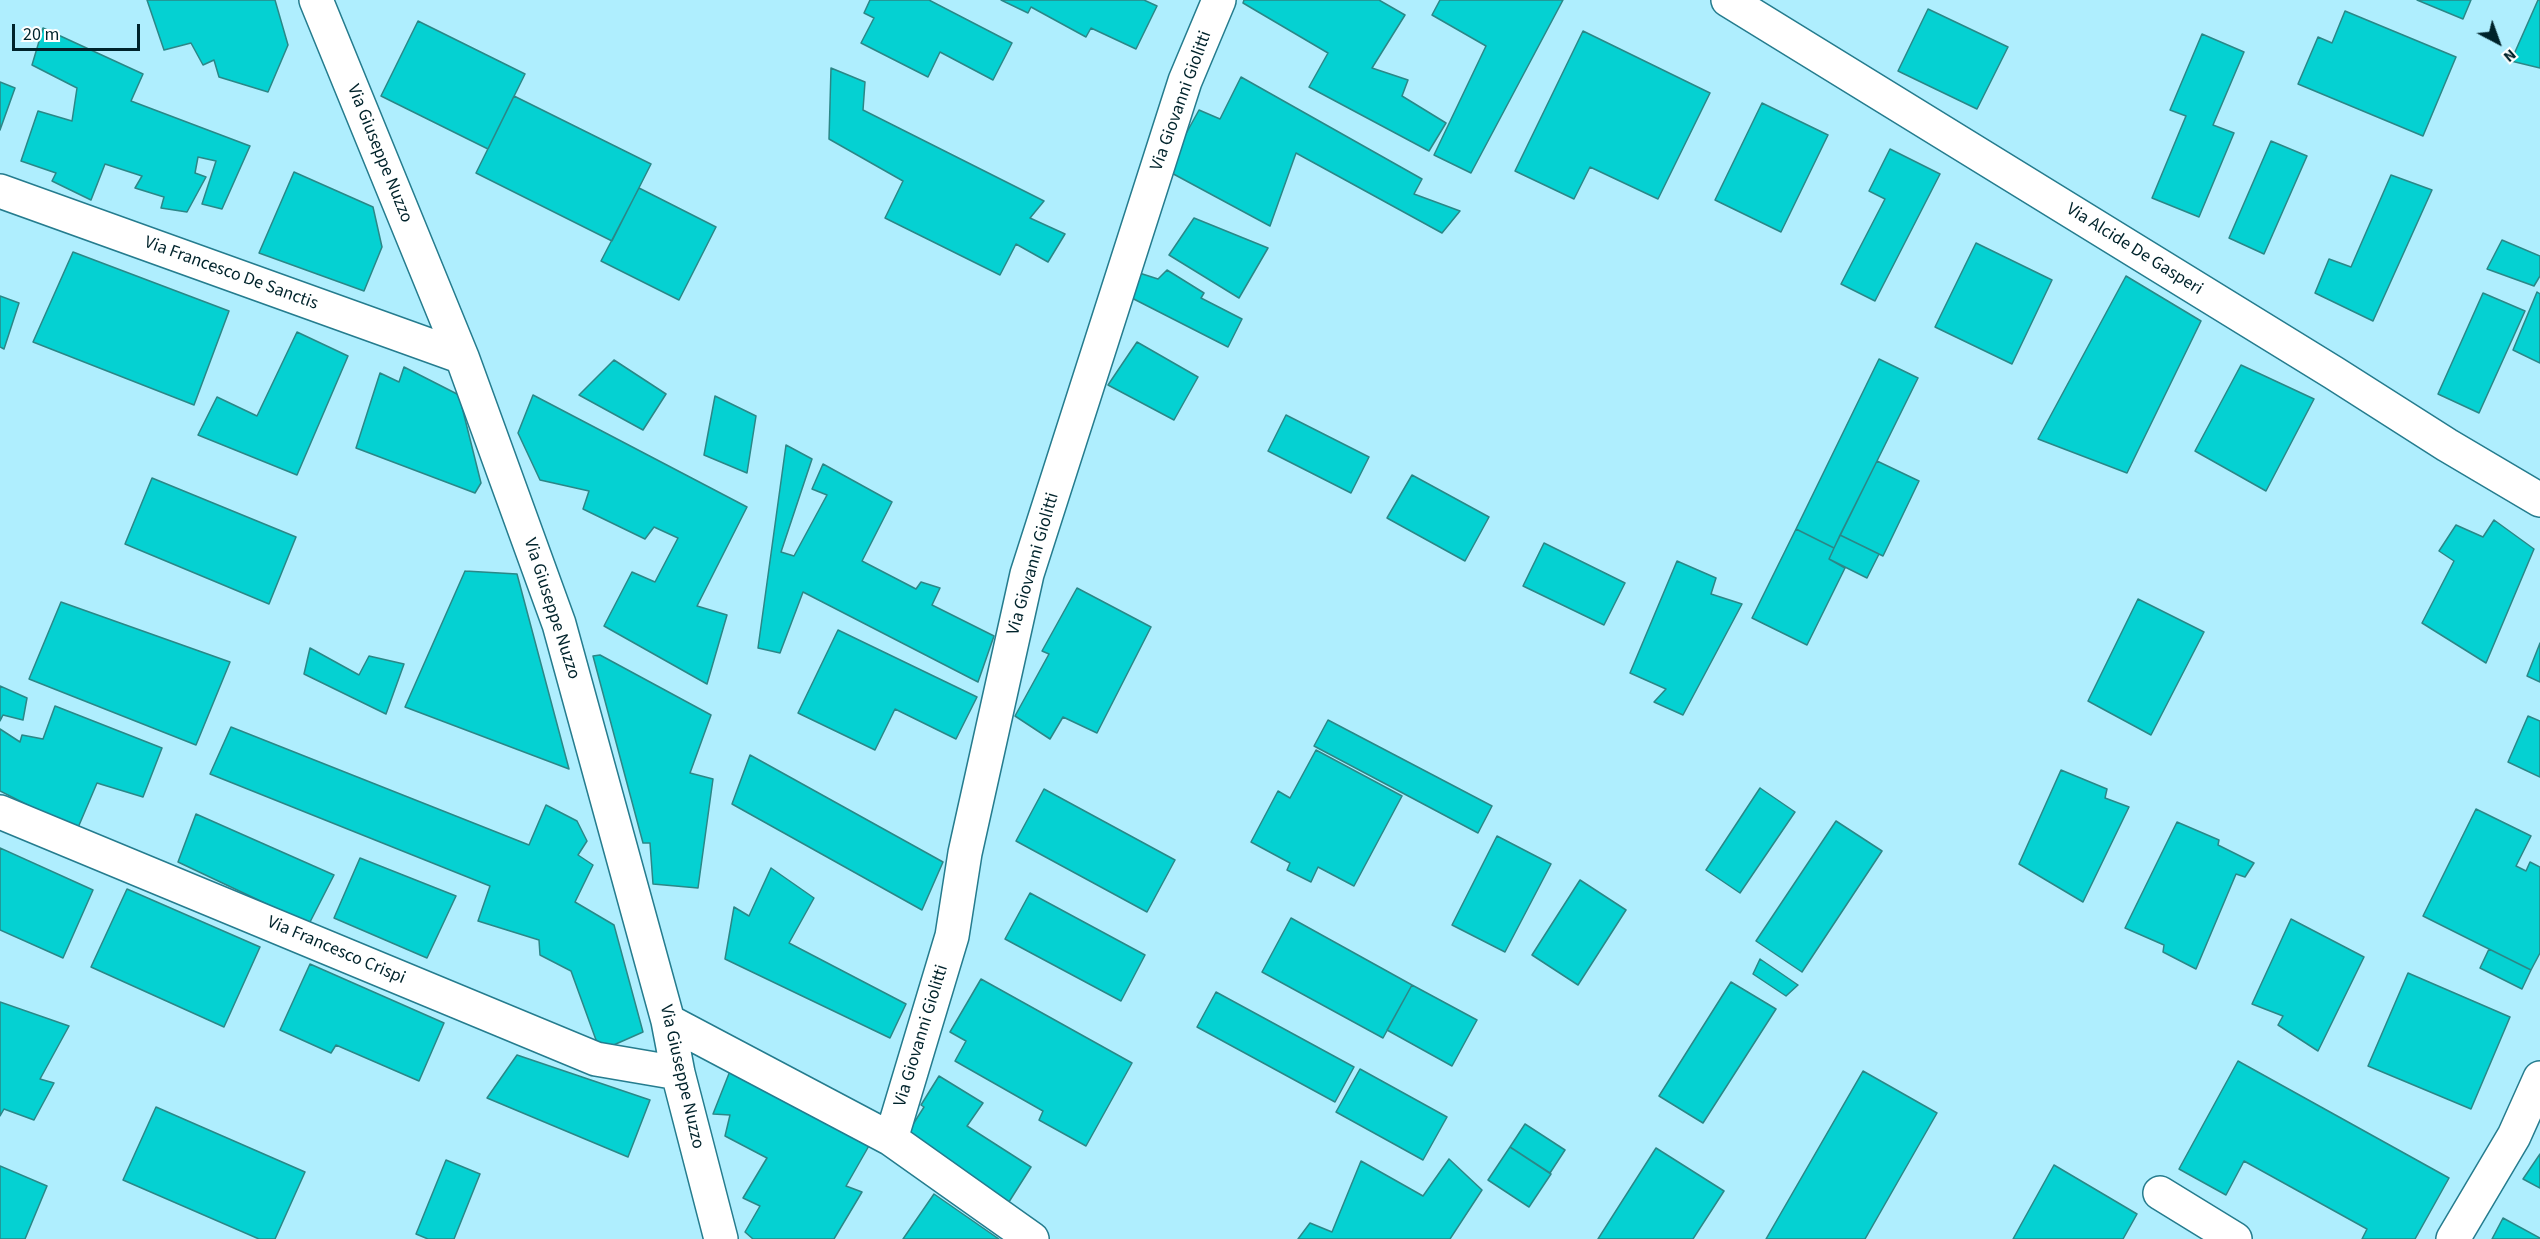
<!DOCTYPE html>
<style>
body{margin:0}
#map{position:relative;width:2540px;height:1239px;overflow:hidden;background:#afeefe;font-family:"Source Sans 3",sans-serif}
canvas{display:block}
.north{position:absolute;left:2468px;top:12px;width:60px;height:60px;-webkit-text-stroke:4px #fff;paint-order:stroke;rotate:139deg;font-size:16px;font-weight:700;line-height:24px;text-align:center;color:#00232b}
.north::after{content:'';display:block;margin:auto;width:21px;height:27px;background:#00232b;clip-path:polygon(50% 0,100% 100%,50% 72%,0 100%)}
.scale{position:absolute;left:12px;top:24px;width:128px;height:27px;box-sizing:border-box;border:3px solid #00232b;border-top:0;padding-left:8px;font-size:18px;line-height:21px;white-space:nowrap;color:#00232b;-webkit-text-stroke:4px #fff;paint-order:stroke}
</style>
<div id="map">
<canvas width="2540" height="1239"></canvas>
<div class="north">N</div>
<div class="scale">20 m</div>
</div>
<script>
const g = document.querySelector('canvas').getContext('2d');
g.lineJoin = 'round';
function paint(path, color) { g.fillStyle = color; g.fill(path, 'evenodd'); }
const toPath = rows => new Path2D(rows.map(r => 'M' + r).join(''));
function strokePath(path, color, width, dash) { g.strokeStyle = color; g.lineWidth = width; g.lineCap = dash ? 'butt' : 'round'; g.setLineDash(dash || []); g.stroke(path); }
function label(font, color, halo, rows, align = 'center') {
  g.font = font + ' "Source Sans 3",sans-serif'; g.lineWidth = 6; g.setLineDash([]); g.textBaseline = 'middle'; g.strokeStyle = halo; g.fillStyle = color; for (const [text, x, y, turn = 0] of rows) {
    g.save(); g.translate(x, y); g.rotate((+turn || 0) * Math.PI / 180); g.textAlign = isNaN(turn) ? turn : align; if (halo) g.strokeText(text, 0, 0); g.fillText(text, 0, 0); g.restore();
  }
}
const building = toPath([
 [147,0,275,0,288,45,268,92,219,77,214,60,203,65,191,43,164,50,147,0],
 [870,0,929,0,1012,43,993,80,940,52,928,77,861,43,874,18,864,13,870,0],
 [1001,0,1144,0,1157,6,1136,49,1091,28,1086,37,1031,7,1028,13,1001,0],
 [1244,0,1379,0,1405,15,1372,68,1408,80,1402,96,1446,123,1429,151,1309,87,1328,53,1243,3,1244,0],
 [1440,0,1563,0,1471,173,1434,155,1486,46,1432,15,1440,0],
 [2417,0,2471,0,2463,19,2417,0],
 [2538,0,2540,0,2540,68,2511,61,2538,0],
 [1928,9,2008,47,1977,109,1898,71,1928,9],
 [2345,11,2456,57,2423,136,2298,84,2318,37,2332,43,2345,11],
 [418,21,525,74,488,149,381,96,418,21],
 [43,28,143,74,131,101,250,146,222,209,202,204,216,161,198,157,195,173,206,177,187,212,161,208,164,197,135,188,142,176,105,164,91,200,52,181,56,173,21,161,38,111,72,121,77,88,32,65,43,28],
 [1583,31,1710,93,1658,199,1590,167,1574,199,1515,171,1583,31],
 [2202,34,2244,52,2213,125,2234,133,2199,217,2152,198,2186,116,2170,110,2202,34],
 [831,68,865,82,863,110,1044,201,1030,218,1065,234,1048,262,1016,244,1000,275,885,218,903,181,829,139,831,68],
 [1241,77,1422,179,1414,194,1460,211,1442,233,1296,153,1270,226,1166,170,1199,110,1220,119,1241,77],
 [0,82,15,88,0,130,0,82],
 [514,96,651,164,612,241,476,173,514,96],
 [1762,103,1828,135,1781,232,1715,200,1762,103],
 [2271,141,2307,156,2264,254,2229,238,2271,141],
 [1890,149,1940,174,1875,301,1841,284,1885,199,1869,191,1890,149],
 [294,172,373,207,382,247,364,291,259,253,294,172],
 [2391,175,2432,190,2373,321,2315,293,2329,259,2351,267,2391,175],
 [639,188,716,227,679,300,601,261,639,188],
 [1194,218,1268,248,1239,298,1169,255,1194,218],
 [2502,240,2540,256,2540,276,2534,286,2487,269,2502,240],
 [1976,243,2052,280,2012,364,1935,327,1976,243],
 [73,252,229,311,194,405,33,342,73,252],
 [1130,270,1158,279,1167,270,1204,293,1201,298,1242,319,1228,347,1120,292,1130,270],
 [2126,276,2201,321,2127,473,2038,439,2126,276],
 [2537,292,2540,294,2540,363,2513,350,2537,292],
 [2483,293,2525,311,2479,413,2438,394,2483,293],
 [0,296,19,303,4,349,0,347,0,296],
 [297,332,348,356,297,475,198,435,217,397,257,416,297,332],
 [1137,342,1198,377,1174,420,1108,385,1137,342],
 [1879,359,1918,378,1834,548,1796,529,1879,359],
 [614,360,666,394,643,430,579,395,614,360],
 [2241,365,2314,399,2266,491,2195,451,2241,365],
 [404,367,459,395,481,483,475,493,356,448,380,373,399,382,404,367],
 [533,395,747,507,697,606,727,615,707,684,604,626,632,572,655,582,678,538,654,527,645,539,583,509,589,491,540,480,518,433,533,395],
 [715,396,756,416,747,473,704,455,715,396],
 [1286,415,1369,457,1351,493,1268,451,1286,415],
 [786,445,812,459,781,552,794,556,827,495,812,489,823,464,892,502,862,561,916,589,921,582,940,588,932,605,994,636,978,682,803,592,780,653,758,648,786,445],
 [1877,461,1919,481,1883,556,1840,535,1877,461],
 [1412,475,1489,517,1465,561,1387,518,1412,475],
 [152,478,296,537,269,604,125,544,152,478],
 [2494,520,2534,549,2486,663,2422,623,2454,561,2439,551,2456,525,2483,537,2494,520],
 [1796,529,1834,548,1829,559,1845,568,1807,645,1752,618,1796,529],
 [1840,535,1879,554,1867,578,1829,559,1840,535],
 [1544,543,1625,583,1604,625,1523,586,1544,543],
 [1677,561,1716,578,1711,594,1742,604,1683,715,1654,702,1666,689,1630,673,1677,561],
 [465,571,517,574,569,769,405,707,465,571],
 [1077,588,1151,627,1097,733,1063,717,1050,739,1015,716,1049,654,1042,651,1077,588],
 [2138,599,2204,632,2151,735,2088,701,2138,599],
 [61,602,230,662,196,745,29,679,61,602],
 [838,630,977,697,956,739,895,709,875,750,798,713,838,630],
 [2540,643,2540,682,2527,676,2540,643],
 [310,648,359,675,369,656,404,664,386,714,304,674,310,648],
 [600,655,711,715,690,773,713,779,698,888,653,884,650,843,643,843,593,656,600,655],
 [0,686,27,698,23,720,3,715,0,721,0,686],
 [55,706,162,748,143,797,97,783,77,830,0,791,0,729,20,742,22,735,43,739,55,706],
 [2528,716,2540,721,2540,777,2508,762,2528,716],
 [1328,720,1492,806,1478,833,1314,746,1328,720],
 [231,727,529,845,546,805,577,821,587,841,578,855,593,865,575,902,614,925,643,1032,600,1051,571,971,540,955,539,940,478,921,490,886,210,774,231,727],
 [1316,750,1402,796,1354,886,1318,867,1311,882,1287,870,1290,863,1251,842,1278,791,1290,798,1316,750],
 [750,755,943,862,922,910,732,804,750,755],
 [2061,770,2107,789,2105,798,2129,807,2083,902,2019,864,2061,770],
 [1760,788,1795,812,1740,893,1706,870,1760,788],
 [1044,789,1175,860,1147,912,1016,841,1044,789],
 [2476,809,2531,836,2516,866,2526,871,2530,862,2540,867,2540,953,2531,970,2423,916,2476,809],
 [196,814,334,875,309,924,178,862,196,814],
 [1836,821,1882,851,1802,972,1756,941,1836,821],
 [2177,822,2219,840,2218,845,2254,863,2245,877,2236,874,2196,969,2163,952,2164,945,2125,928,2177,822],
 [1497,836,1551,864,1505,952,1452,925,1497,836],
 [0,848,93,890,63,958,0,930,0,848],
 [360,858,456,896,427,958,334,918,360,858],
 [771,868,814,898,789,943,906,1004,890,1038,725,959,734,907,749,916,771,868],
 [1580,880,1626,910,1578,985,1532,955,1580,880],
 [127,889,260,947,224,1027,91,967,127,889],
 [1030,893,1145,955,1121,1001,1005,939,1030,893],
 [1291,918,1412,985,1383,1038,1262,972,1291,918],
 [2291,919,2364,957,2318,1051,2278,1025,2283,1016,2252,1004,2291,919],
 [2489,949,2531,970,2522,989,2480,968,2489,949],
 [1760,959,1798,985,1786,996,1753,974,1760,959],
 [310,964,444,1023,419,1081,336,1045,331,1053,280,1030,310,964],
 [2408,973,2510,1017,2471,1109,2368,1066,2408,973],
 [981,979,1132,1063,1086,1146,1039,1120,1043,1111,955,1061,966,1041,950,1032,981,979],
 [1731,982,1776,1009,1703,1123,1659,1096,1731,982],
 [1412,985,1477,1020,1452,1066,1387,1030,1412,985],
 [1216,992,1354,1067,1335,1102,1197,1027,1216,992],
 [0,1002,69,1026,40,1079,54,1083,34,1120,4,1109,0,1116,0,1002],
 [517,1055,650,1100,628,1157,487,1098,517,1055],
 [2238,1061,2449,1178,2415,1239,2362,1239,2367,1229,2244,1161,2226,1195,2179,1169,2238,1061],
 [732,1066,870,1144,846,1186,862,1192,834,1239,753,1239,745,1232,760,1206,743,1198,767,1158,725,1136,730,1115,713,1114,732,1066],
 [1360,1069,1447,1117,1423,1160,1336,1112,1360,1069],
 [1863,1071,1937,1113,1865,1239,1766,1239,1863,1071],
 [939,1076,983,1103,967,1126,1031,1167,1007,1205,903,1140,924,1107,921,1105,939,1076],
 [156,1107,305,1172,275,1239,259,1239,123,1180,156,1107],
 [1525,1124,1565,1150,1550,1173,1510,1147,1525,1124],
 [1510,1147,1551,1174,1529,1207,1488,1180,1510,1147],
 [1656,1148,1724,1191,1693,1239,1598,1239,1656,1148],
 [2540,1154,2540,1188,2523,1179,2540,1154],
 [1449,1159,1482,1190,1450,1239,1298,1239,1310,1223,1332,1232,1361,1161,1423,1196,1449,1159],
 [446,1160,480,1174,454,1239,428,1239,416,1234,446,1160],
 [2054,1165,2137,1214,2123,1239,2013,1239,2054,1165],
 [0,1166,47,1186,25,1239,0,1239,0,1166],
 [934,1194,999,1239,903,1239,934,1194],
 [2503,1218,2540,1238,2540,1239,2492,1239,2503,1218]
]);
paint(building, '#05d1d2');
strokePath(building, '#2b8787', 1.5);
const minor = toPath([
 [316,0,462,357,559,624,668,1021,678,1073,721,1239],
 [0,191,462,357],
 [0,812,596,1059,678,1073],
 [668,1021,891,1139,952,936,965,853,1027,574,1185,81,1219,0],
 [891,1139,1032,1239],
 [2160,1193,2235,1239],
 [2453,1239,2514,1136,2540,1078]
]);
const secondary = toPath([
 [1728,0,2334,373,2447,445,2540,500]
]);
strokePath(minor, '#257c8e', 36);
strokePath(secondary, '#257c8e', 36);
strokePath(minor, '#fff', 33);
strokePath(secondary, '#fff', 33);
label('18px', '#00232b', '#fff', [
 ["Via Giovanni Giolitti",1182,101,-70],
 ["Via Giuseppe Nuzzo",379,154,68],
 ["Via Alcide De Gasperi",2134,250,32],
 ["Via Francesco De Sanctis",231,274,20],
 ["Via Giovanni Giolitti",1034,564,-74],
 ["Via Giuseppe Nuzzo",551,609,72],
 ["Via Francesco Crispi",336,951,23],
 ["Via Giovanni Giolitti",922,1036,-73],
 ["Via Giuseppe Nuzzo",681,1077,77]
]);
</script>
